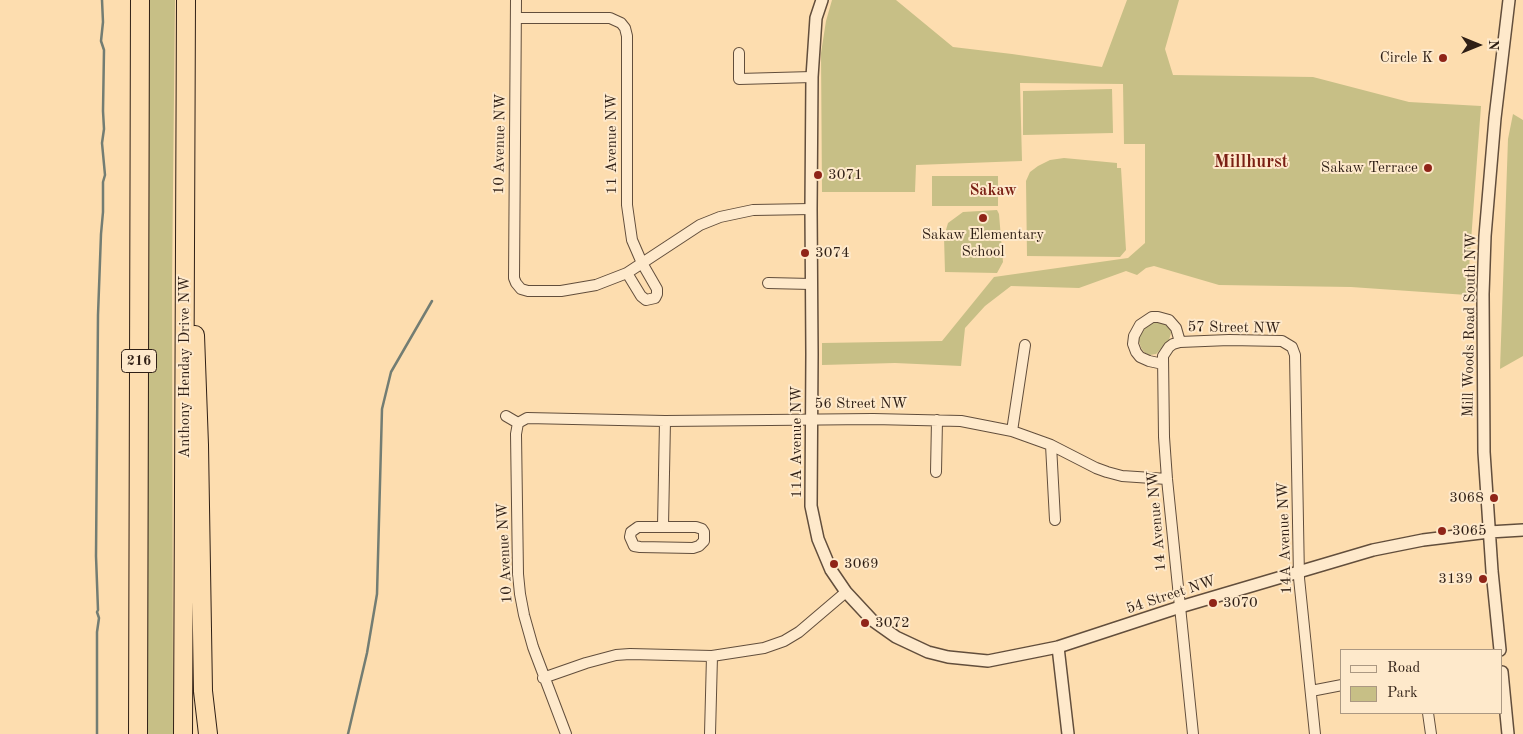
<!DOCTYPE html>
<style>
body{margin:0}
#map{position:relative;width:1523px;height:734px;overflow:hidden;background:#fdddaf;font-family:"Old Standard TT",serif}
canvas{display:block}
.legend{position:absolute;left:1340px;top:649px;width:162px;height:65px;box-sizing:border-box;background:#fee9cb;border:1px solid #ab9882;margin:0;padding:6px 9px;list-style:none;font-size:15px;color:#2f1f15}
.legend li{display:flex;align-items:center;gap:10px;height:25px}
.legend b{width:25px;border:1px solid #ab9882}
.north{position:absolute;left:1453px;top:20px;width:50px;height:50px;-webkit-text-stroke:4px #fee9cb;paint-order:stroke;rotate:90deg;font-size:14px;font-weight:700;line-height:20px;text-align:center;color:#2f1f15}
.north::after{content:'';display:block;margin:auto;width:18px;height:22px;background:#2f1f15;clip-path:polygon(50% 0,100% 100%,50% 72%,0 100%)}
</style>
<div id="map">
<canvas width="1523" height="734"></canvas>
<ul class="legend">
<li><b style="height:6px;background:#fee9cb"></b>Road</li>
<li><b style="height:14px;background:#c7bf86"></b>Park</li>
</ul>
<div class="north">N</div>
</div>
<script>
const g = document.querySelector('canvas').getContext('2d');
g.lineJoin = 'round';
function paint(path, color) { g.fillStyle = color; g.fill(path, 'evenodd'); }
const toPath = rows => new Path2D(rows.map(r => 'M' + r).join(''));
function strokePath(path, color, width, dash) { g.strokeStyle = color; g.lineWidth = width; g.lineCap = dash ? 'butt' : 'round'; g.setLineDash(dash || []); g.stroke(path); }
function label(font, color, halo, rows, align = 'center') {
  g.font = font + ' "Old Standard TT",serif'; g.lineWidth = 4; g.setLineDash([]); g.textBaseline = 'middle'; g.strokeStyle = halo; g.fillStyle = color; for (const [text, x, y, turn = 0] of rows) {
    g.save(); g.translate(x, y); g.rotate((+turn || 0) * Math.PI / 180); g.textAlign = isNaN(turn) ? turn : align; if (halo) g.strokeText(text, 0, 0); g.fillText(text, 0, 0); g.restore();
  }
}
paint(toPath([
 [149,0,175,0,172,285,173,734,147,734],
 [832,0,896,0,953,47,1012,54,1102,67,1127,0,1179,0,1165,49,1173,75,1313,77,1409,102,1481,106,1467,295,1351,287,1219,285,1154,266,1146,268,1137,275,1126,271,1079,288,1011,286,985,306,965,328,961,366,895,363,822,365,822,343,942,341,994,277,1128,258,1145,243,1145,144,1124,144,1123,84,1020,83,1022,161,916,165,915,192,822,192,821,53,826,21],
 [1112,89,1113,133,1023,135,1023,91],
 [1513,114,1523,120,1523,356,1500,369,1508,139],
 [1064,158,1117,163,1117,168,1121,168,1126,250,1120,257,1027,256,1026,181,1030,172,1038,166,1050,160],
 [932,176,998,176,998,206,932,206],
 [997,210,999,214,1003,262,997,273,945,272,944,237,948,223,963,212],
 [1153,322,1161,322,1165,324,1170,329,1171,333,1169,340,1159,351,1156,354,1150,355,1145,353,1141,348,1139,341,1140,333,1146,326]
]), '#c7bf86');
strokePath(toPath([
 [97,734,97,632,99,618,97,612,98,610,96,556,98,315,101,234,103,212,103,182,105,175,102,143,104,129,103,111,104,50,101,41,103,22,102,0],
 [348,734,367,653,377,594,382,409,391,372,432,301]
]), '#737d73', 2.5);
const minor = toPath([
 [516,0,514,278,516,283,521,289,528,291,561,291,596,285,627,273,700,225,720,217,753,210,811,209],
 [517,18,610,18,621,23,625,28,627,36,627,205,632,240,642,263,657,289,657,294,655,298,646,300,641,296,627,273],
 [739,53,739,79,812,77],
 [768,283,811,284],
 [1163,364,1149,361,1140,357,1136,352,1133,344,1134,336,1140,325,1152,317,1158,317,1169,320,1176,328,1180,342],
 [506,416,518,423,527,418,665,421,873,419,961,421,1012,431,1051,445,1096,468,1107,472,1122,476,1167,479],
 [518,423,516,434,518,574,520,594,524,615,533,647,566,734],
 [1012,431,1025,345],
 [1051,445,1055,520],
 [936,472,937,420],
 [663,526,665,421],
 [638,527,696,527,702,529,704,532,704,541,699,546,693,548,640,547,634,546,630,537,631,532,638,527],
 [543,678,586,663,616,655,630,654,712,656,764,648,784,641,799,632,846,592],
 [1311,691,1342,685],
 [1428,713,1431,734],
 [710,734,712,656],
 [1193,734,1167,479,1164,437,1163,356,1169,347,1173,344,1180,342,1229,340,1282,341,1292,347,1295,355,1299,578,1315,734]
]);
const tertiary = toPath([
 [822,0,816,18,812,77,811,209,812,354,811,506,818,539,831,570,846,592,872,620,896,637,928,652,948,657,988,661,1058,647,1180,607,1373,550,1423,540,1489,532,1523,530],
 [1058,647,1068,734],
 [1500,650,1492,571,1484,452,1483,294,1485,236,1495,118,1509,0],
 [1502,672,1508,734]
]);
const motorway = toPath([
 [195,335,199,445,203,691,208,734],
 [138,734,140,0],
 [183,734,186,0]
]);
strokePath(minor, '#624e3c', 12);
strokePath(tertiary, '#624e3c', 14);
strokePath(motorway, '#2f1f15', 20);
strokePath(minor, '#fee9cb', 10);
strokePath(tertiary, '#fee9cb', 11);
strokePath(motorway, '#fdddaf', 18);
for (const [x, y, r, color] of [
 [1443,58,5,"#8f2418"],
 [1428,168,5,"#8f2418"],
 [818,175,5,"#8f2418"],
 [983,218,5,"#8f2418"],
 [805,253,5,"#8f2418"],
 [1494,498,5,"#8f2418"],
 [1442,531,5,"#8f2418"],
 [834,564,5,"#8f2418"],
 [1483,579,5,"#8f2418"],
 [1213,603,5,"#8f2418"],
 [865,623,5,"#8f2418"]
]) { const dot = new Path2D(); dot.arc(x, y, r, 0, 2 * Math.PI); g.fillStyle = color; g.fill(dot); strokePath(dot, '#fee9cb', 2); }
for (const [x, y, w] of [
 [139,361,35]
]) { const box = new Path2D(); box.roundRect(x - w / 2, y - 11.5, w, 23, 4); g.fillStyle = '#fee9cb'; g.fill(box); strokePath(box, '#2f1f15', 1); }
label('bold 14px', '#2f1f15', null, [
 ["216",139,361]
]);
label('15px', '#2f1f15', '#fee9cb', [
 ["Circle K",1433,58,"right"],
 ["Sakaw Terrace",1418,168,"right"],
 ["3071",828,175],
 ["Sakaw Elementary",983,235,"center"],
 ["School",983,252,"center"],
 ["3074",815,253],
 ["3068",1484,498,"right"],
 ["3065",1452,531],
 ["3069",844,564],
 ["3139",1473,579,"right"],
 ["3070",1223,603],
 ["3072",875,623]
], 'left');
label('15px', '#2f1f15', '#fee9cb', [
 ["10 Avenue NW",500,144,-89],
 ["11 Avenue NW",612,144,-90],
 ["Mill Woods Road South NW",1470,325,-89],
 ["57 Street NW",1234,328,1],
 ["Anthony Henday Drive NW",185,367,-90],
 ["56 Street NW",861,404],
 ["11A Avenue NW",797,442,-90],
 ["14 Avenue NW",1157,521,-95],
 ["14A Avenue NW",1285,538,-92],
 ["10 Avenue NW",505,553,-93],
 ["54 Street NW",1171,595,-18]
]);
label('bold 16px', '#7a1f14', '#fee9cb', [
 ["Sakaw",993,191]
]);
label('bold 18px', '#7a1f14', '#fee9cb', [
 ["Millhurst",1251,162]
]);
</script>
